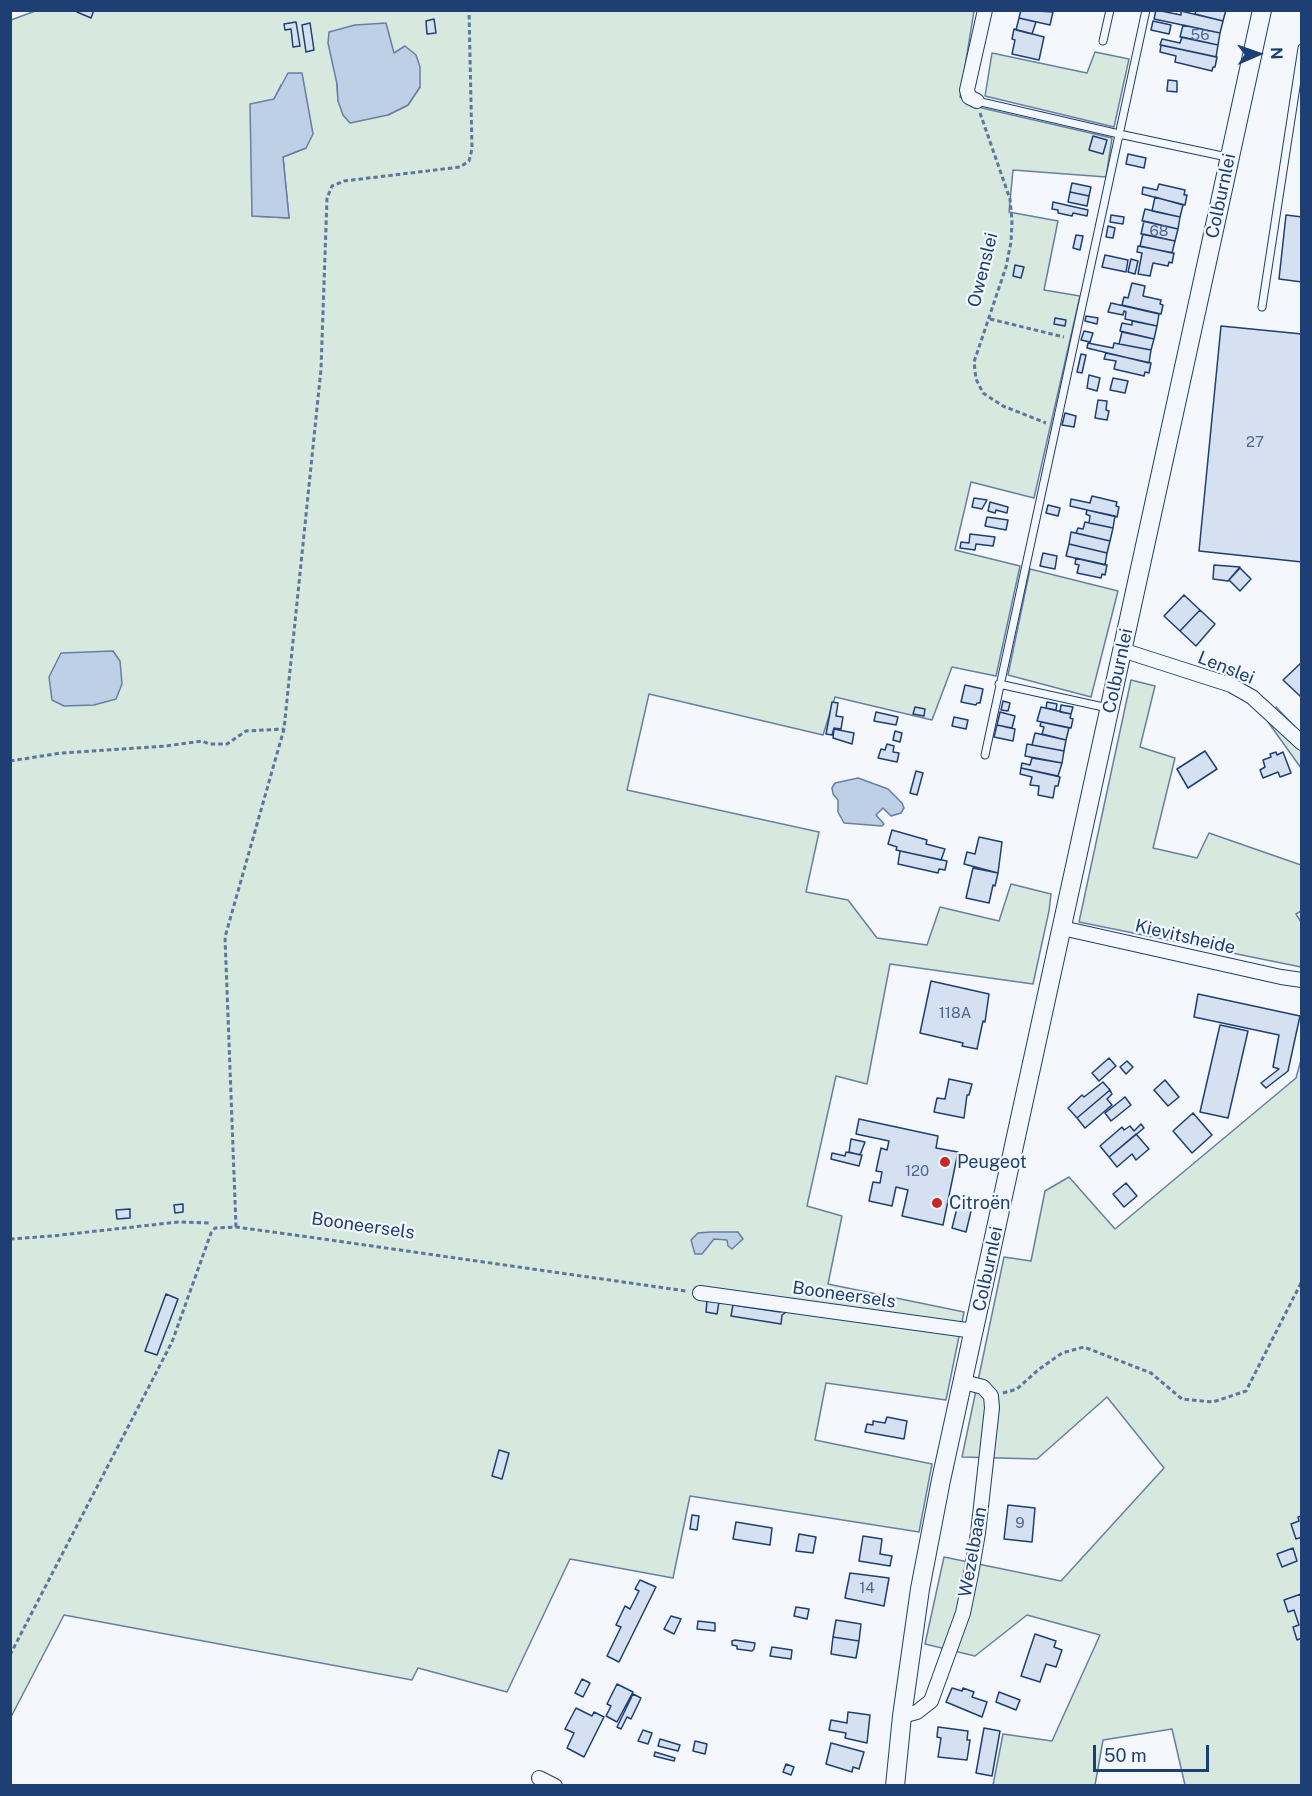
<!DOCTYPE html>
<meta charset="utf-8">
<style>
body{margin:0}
#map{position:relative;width:1312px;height:1796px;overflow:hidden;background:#f4f7fb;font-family:"Public Sans",sans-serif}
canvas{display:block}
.frame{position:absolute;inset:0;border:12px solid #1d3f73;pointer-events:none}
.north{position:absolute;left:1228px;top:24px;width:60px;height:60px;-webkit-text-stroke:4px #f4f7fb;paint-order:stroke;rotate:88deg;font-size:16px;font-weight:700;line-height:24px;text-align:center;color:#1d3f73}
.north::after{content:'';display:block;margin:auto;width:21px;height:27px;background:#1d3f73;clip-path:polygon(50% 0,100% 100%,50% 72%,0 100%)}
.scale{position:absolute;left:1093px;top:1745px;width:116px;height:27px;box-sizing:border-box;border:3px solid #1d3f73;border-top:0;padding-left:8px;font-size:18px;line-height:21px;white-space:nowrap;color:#1d3f73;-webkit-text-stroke:4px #f4f7fb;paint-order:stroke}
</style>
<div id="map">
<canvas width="1312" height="1796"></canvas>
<div class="frame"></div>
<div class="north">N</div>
<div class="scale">50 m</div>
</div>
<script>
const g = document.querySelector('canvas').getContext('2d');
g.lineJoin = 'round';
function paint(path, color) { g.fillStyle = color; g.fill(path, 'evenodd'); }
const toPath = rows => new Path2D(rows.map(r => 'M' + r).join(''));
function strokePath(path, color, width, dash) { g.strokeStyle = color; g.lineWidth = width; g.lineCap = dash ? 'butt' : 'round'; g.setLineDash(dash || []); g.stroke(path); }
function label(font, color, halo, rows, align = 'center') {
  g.font = font + ' "Public Sans",sans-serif'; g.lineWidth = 4.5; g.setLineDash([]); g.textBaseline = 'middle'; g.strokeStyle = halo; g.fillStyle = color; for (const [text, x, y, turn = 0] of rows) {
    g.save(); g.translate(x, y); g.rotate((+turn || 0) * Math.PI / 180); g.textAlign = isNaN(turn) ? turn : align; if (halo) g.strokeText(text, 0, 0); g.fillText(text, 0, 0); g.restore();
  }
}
const green = toPath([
 [38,10,974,11,960,97,982,108,1112,138,1106,177,1013,170,1009,212,1058,221,1044,290,1080,296,1034,498,971,482,955,550,1020,566,996,676,952,667,932,720,835,697,823,735,649,694,627,790,819,832,806,892,848,900,877,938,927,945,940,907,999,921,1011,884,1051,894,1049,911,1033,984,890,964,867,1084,836,1076,807,1206,842,1216,828,1284,964,1312,946,1400,826,1383,815,1440,932,1464,919,1532,690,1496,673,1578,570,1559,507,1692,418,1668,412,1680,64,1615,11,1717,11,20,38,10],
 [394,53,420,87,408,105,388,115,338,101,337,84,394,53],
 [281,85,306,148,283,157,289,218,252,216,274,99,281,85],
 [1095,52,1129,59,1114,127,985,96,992,53,1087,73,1095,52],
 [1030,569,1118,591,1091,697,1008,675,1030,569],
 [1131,680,1155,686,1140,747,1175,758,1153,848,1197,858,1209,833,1301,865,1301,911,1296,914,1301,922,1301,967,1079,922,1131,680],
 [1276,707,1301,733,1301,768,1268,722,1276,707],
 [1301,1060,1301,1785,1185,1785,1172,1729,1103,1740,1095,1785,993,1785,1003,1734,1052,1741,1100,1635,1027,1615,975,1656,925,1644,944,1557,1061,1581,1164,1468,1107,1397,1037,1459,962,1457,1004,1257,1031,1261,1045,1191,1069,1177,1115,1229,1296,1078,1301,1060]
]);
paint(green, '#d7e8df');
strokePath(green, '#687fa3', 1.5);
const water = toPath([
 [386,23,394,53,405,46,416,55,420,67,420,87,408,105,388,115,350,123,343,115,338,101,337,84,328,43,329,32,355,25,386,23],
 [288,73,302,73,313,134,306,148,283,157,289,218,252,216,250,104,274,99,288,73],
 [113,651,120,661,122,684,116,699,94,705,64,706,52,700,49,677,61,653,113,651],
 [858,778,888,789,902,803,904,808,901,813,891,816,883,808,876,815,884,824,882,826,844,823,838,812,838,800,833,794,832,788,835,783,858,778],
 [710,1232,738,1232,743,1239,732,1249,728,1246,727,1240,714,1239,702,1254,695,1254,691,1240,698,1233,710,1232]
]);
paint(water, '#bed0e5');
strokePath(water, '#687fa3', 1.5);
const building = toPath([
 [78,10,94,10,91,18,77,12,78,10],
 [1021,10,1053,12,1050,25,1019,18,1021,10],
 [1156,10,1181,15,1181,11,1223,21,1220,33,1154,19,1156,10],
 [1196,10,1226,10,1223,21,1195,14,1196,10],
 [1019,18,1036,22,1032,34,1016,30,1019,18],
 [434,19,436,33,427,34,426,21,434,19],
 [1153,21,1171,25,1169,34,1151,30,1153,21],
 [296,22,300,46,293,47,291,29,285,30,284,24,296,22],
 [310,23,314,50,306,52,302,25,310,23],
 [1183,25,1220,33,1218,45,1180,37,1183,25],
 [1014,29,1044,37,1039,60,1012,54,1015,40,1012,39,1014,29],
 [1182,37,1218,45,1216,57,1160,45,1162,39,1180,43,1182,37],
 [1161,45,1217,57,1215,67,1213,67,1212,71,1175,62,1176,56,1160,52,1161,45],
 [1168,80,1177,81,1177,92,1167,91,1168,80],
 [1093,136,1107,140,1103,154,1089,150,1093,136],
 [1128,154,1146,158,1144,168,1126,164,1128,154],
 [1072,183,1091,187,1089,196,1070,192,1072,183],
 [1159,184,1185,190,1184,195,1187,195,1185,205,1142,194,1143,187,1157,190,1159,184],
 [1070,192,1089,196,1087,206,1068,202,1070,192],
 [1155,197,1183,205,1180,217,1152,211,1155,197],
 [1053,202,1088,210,1087,216,1073,213,1072,216,1058,213,1058,210,1052,209,1053,202],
 [1145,209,1180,217,1178,229,1142,221,1145,209],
 [1111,215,1124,217,1123,224,1110,222,1111,215],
 [1286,215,1302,217,1302,282,1279,279,1286,215],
 [1144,221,1178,229,1175,241,1141,234,1144,221],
 [1108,226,1115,228,1113,238,1106,237,1108,226],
 [1143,234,1175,241,1172,253,1140,246,1143,234],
 [1076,235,1083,236,1080,250,1073,248,1076,235],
 [1138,246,1174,253,1172,263,1169,262,1168,266,1153,263,1150,276,1138,274,1142,253,1137,252,1138,246],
 [1105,255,1128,260,1126,272,1102,267,1105,255],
 [1131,259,1138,261,1135,274,1128,272,1131,259],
 [1015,265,1024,267,1021,278,1013,276,1015,265],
 [1132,283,1145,286,1143,296,1161,300,1160,304,1163,305,1161,314,1122,305,1124,297,1128,298,1132,283],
 [1111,303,1159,314,1157,326,1125,319,1126,312,1124,311,1123,315,1108,312,1111,303],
 [1086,316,1098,318,1097,324,1085,321,1086,316],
 [1055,318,1066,320,1065,326,1054,324,1055,318],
 [1132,321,1157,326,1154,339,1120,331,1122,323,1132,325,1132,321],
 [1221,326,1302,334,1302,562,1199,551,1221,326],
 [1084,331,1093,333,1090,342,1081,340,1084,331],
 [1122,332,1154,339,1151,350,1119,344,1122,332],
 [1088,343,1113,348,1114,343,1151,350,1149,363,1087,348,1088,343],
 [1106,353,1151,363,1149,373,1145,372,1144,376,1114,369,1116,361,1104,359,1106,353],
 [1081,354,1086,355,1082,373,1077,372,1081,354],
 [1089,375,1100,378,1097,391,1087,388,1089,375],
 [1113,378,1128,381,1125,393,1110,390,1113,378],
 [1098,400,1107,401,1106,410,1109,411,1107,420,1095,418,1098,400],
 [1065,413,1076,416,1074,427,1062,425,1065,413],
 [1092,496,1117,502,1116,506,1119,507,1117,517,1070,506,1071,499,1090,503,1092,496],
 [974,498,987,500,982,509,972,507,974,498],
 [990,502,1008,507,1007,513,996,510,995,513,988,511,990,502],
 [1048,505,1060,508,1058,516,1046,513,1048,505],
 [1087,510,1115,516,1113,528,1089,523,1090,516,1086,514,1087,510],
 [987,517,1008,520,1006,530,985,526,987,517],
 [1085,522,1113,528,1110,541,1076,533,1078,528,1083,529,1085,522],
 [1071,532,1110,541,1107,553,1069,544,1071,532],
 [970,534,995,537,993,546,976,544,975,550,960,548,961,542,969,543,970,534],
 [1069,544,1107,553,1105,565,1066,556,1069,544],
 [1043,553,1057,556,1055,569,1040,566,1043,553],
 [1076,558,1107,565,1105,575,1102,574,1101,578,1077,573,1079,565,1075,564,1076,558],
 [1214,565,1240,567,1228,581,1213,579,1214,565],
 [1240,568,1251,579,1240,591,1229,580,1240,568],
 [1184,595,1200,610,1180,631,1164,616,1184,595],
 [1200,610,1215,624,1196,646,1180,631,1200,610],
 [1301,663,1302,694,1300,696,1283,680,1301,663],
 [965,685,983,689,980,703,977,703,976,705,961,702,965,685],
 [1003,701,1010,703,1008,711,1001,710,1003,701],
 [832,702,838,703,836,716,843,717,841,729,834,728,832,735,826,734,832,702],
 [1047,702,1057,704,1056,710,1046,708,1047,702],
 [1061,705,1073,707,1071,714,1060,712,1061,705],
 [915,707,925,709,924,716,913,714,915,707],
 [1041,707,1071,714,1070,718,1073,719,1071,728,1037,721,1041,707],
 [876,712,898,717,896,725,874,721,876,712],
 [1000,712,1015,716,1012,728,997,725,1000,712],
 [954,717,968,720,966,729,952,726,954,717],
 [1041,722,1069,728,1066,740,1042,734,1044,727,1040,726,1041,722],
 [997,725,1015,729,1013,741,994,737,997,725],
 [834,729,854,733,852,744,833,738,834,729],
 [895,731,902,733,900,742,893,740,895,731],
 [1035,733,1066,740,1064,751,1032,745,1035,733],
 [887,744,894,746,893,752,899,753,897,762,878,758,881,749,885,750,887,744],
 [1027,744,1064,751,1062,763,1025,756,1027,744],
 [1205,751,1217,769,1188,788,1177,769,1205,751],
 [1276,752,1277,755,1283,752,1291,773,1280,777,1278,772,1263,778,1260,770,1265,767,1263,760,1271,757,1270,754,1276,752],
 [1032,758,1062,763,1058,776,1021,768,1022,763,1030,765,1032,758],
 [1021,768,1060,777,1058,786,1055,786,1053,798,1038,795,1039,786,1030,785,1032,777,1020,774,1021,768],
 [916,771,923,773,917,795,910,793,916,771],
 [892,830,927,840,926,844,945,849,941,860,896,850,897,847,888,844,892,830],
 [979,837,1002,842,998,873,964,864,967,852,975,854,979,837],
 [900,851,947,861,945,870,939,869,938,873,898,864,900,851],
 [973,868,998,873,995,886,993,885,989,903,966,898,973,868],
 [931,981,989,994,985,1022,983,1021,977,1049,962,1046,963,1043,920,1033,931,981],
 [1198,994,1300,1016,1288,1071,1266,1088,1261,1083,1279,1069,1273,1067,1279,1035,1194,1017,1198,994],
 [1220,1025,1248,1031,1228,1118,1200,1112,1220,1025],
 [1109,1058,1116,1066,1099,1081,1092,1073,1109,1058],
 [1127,1061,1133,1067,1126,1074,1120,1067,1127,1061],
 [949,1079,972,1084,969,1095,967,1095,964,1118,934,1112,937,1098,945,1099,949,1079],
 [1165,1080,1179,1097,1168,1106,1154,1090,1165,1080],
 [1103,1082,1110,1090,1077,1118,1068,1108,1082,1095,1084,1097,1103,1082],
 [1110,1090,1112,1094,1107,1099,1112,1105,1085,1128,1077,1118,1110,1090],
 [1125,1097,1131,1105,1111,1121,1105,1113,1125,1097],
 [1193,1113,1212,1135,1192,1153,1173,1131,1193,1113],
 [859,1119,938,1136,936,1148,958,1152,943,1225,902,1216,908,1190,896,1187,892,1206,869,1201,873,1182,880,1183,882,1172,876,1171,881,1148,887,1150,889,1141,856,1134,859,1119],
 [1141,1124,1144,1128,1109,1157,1100,1146,1122,1127,1124,1130,1130,1126,1134,1131,1141,1124],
 [1136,1134,1149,1149,1136,1160,1132,1154,1117,1167,1109,1157,1136,1134],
 [851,1139,865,1142,860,1155,849,1152,851,1139],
 [846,1152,862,1155,859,1166,831,1159,832,1153,845,1156,846,1152],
 [1126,1183,1137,1196,1124,1207,1113,1194,1126,1183],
 [183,1204,183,1212,175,1213,174,1205,183,1204],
 [958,1204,972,1207,966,1232,952,1228,958,1204],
 [130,1209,130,1218,117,1219,116,1210,130,1209],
 [166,1294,178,1299,157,1355,145,1351,166,1294],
 [707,1301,719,1302,717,1314,706,1312,707,1301],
 [733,1305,780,1312,782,1310,785,1313,782,1315,781,1324,731,1316,733,1305],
 [887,1417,907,1421,904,1439,865,1432,867,1424,873,1425,873,1421,885,1423,887,1417],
 [499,1450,509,1453,502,1479,492,1476,499,1450],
 [1008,1505,1035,1508,1032,1542,1004,1539,1008,1505],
 [692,1515,699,1516,697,1530,690,1529,692,1515],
 [1302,1516,1302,1537,1296,1539,1291,1524,1299,1521,1298,1517,1302,1516],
 [736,1522,772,1528,770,1545,733,1539,736,1522],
 [799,1534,816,1537,813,1553,796,1551,799,1534],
 [863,1536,882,1539,880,1554,892,1556,890,1566,859,1561,863,1536],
 [1293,1548,1297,1561,1282,1567,1277,1554,1293,1548],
 [850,1573,889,1578,884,1606,845,1598,850,1573],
 [640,1580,656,1587,619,1662,607,1656,621,1627,616,1625,625,1606,630,1609,639,1591,635,1589,640,1580],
 [1301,1594,1302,1638,1297,1640,1293,1627,1299,1625,1294,1610,1288,1612,1284,1600,1301,1594],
 [796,1607,809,1609,807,1619,794,1616,796,1607],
 [671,1616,681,1619,674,1634,664,1629,671,1616],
 [836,1620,861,1624,859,1641,833,1637,836,1620],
 [698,1621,715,1623,715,1631,697,1629,698,1621],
 [1035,1634,1056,1641,1054,1647,1062,1650,1056,1667,1046,1664,1040,1682,1021,1676,1035,1634],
 [833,1637,859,1641,856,1658,831,1654,833,1637],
 [735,1640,755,1643,754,1649,752,1651,737,1649,737,1646,732,1645,732,1641,735,1640],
 [772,1647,792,1650,791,1659,770,1656,772,1647],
 [582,1679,590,1683,583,1697,575,1693,582,1679],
 [617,1684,633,1692,617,1722,606,1716,611,1706,607,1704,617,1684],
 [952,1688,962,1691,963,1688,974,1692,972,1697,987,1702,982,1717,946,1702,952,1688],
 [999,1692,1020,1700,1016,1710,996,1702,999,1692],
 [633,1694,641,1698,631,1719,627,1717,621,1729,617,1727,633,1694],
 [576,1708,592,1716,594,1712,604,1717,584,1757,567,1748,574,1733,565,1729,576,1708],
 [848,1712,870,1715,867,1743,845,1738,846,1733,829,1730,831,1720,847,1723,848,1712],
 [938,1727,968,1731,967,1740,970,1740,967,1760,938,1757,941,1738,937,1737,938,1727],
 [984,1728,1000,1731,992,1776,976,1773,984,1728],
 [643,1730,652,1733,648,1744,638,1741,643,1730],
 [660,1739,680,1745,678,1751,658,1746,660,1739],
 [695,1741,707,1744,705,1754,693,1751,695,1741],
 [831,1743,864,1752,859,1769,853,1767,852,1772,826,1764,831,1743],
 [655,1752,675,1758,674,1761,654,1756,655,1752],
 [786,1764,794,1767,791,1775,783,1772,786,1764]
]);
paint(building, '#d5e0f0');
strokePath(building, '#1d3f73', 1.5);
const service = toPath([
 [1103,41,1110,10],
 [977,101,1119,134,1227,157],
 [1262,307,1302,48],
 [999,684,1108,708],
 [985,755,1146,10]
]);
const minor = toPath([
 [977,101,969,97,967,90,985,10],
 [1122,650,1231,685,1252,697,1302,743],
 [1062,928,1281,977,1302,980],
 [700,1293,974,1331],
 [902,1716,917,1712,931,1701,963,1613,971,1574,978,1533,992,1408,991,1396,983,1387,964,1382],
 [539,1778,555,1786]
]);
const tertiary = toPath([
 [895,1786,902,1716,920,1589,941,1480,1262,10]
]);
strokePath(service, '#1d3f73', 9);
strokePath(minor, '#1d3f73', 16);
strokePath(tertiary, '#1d3f73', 20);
strokePath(toPath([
 [301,10,302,10],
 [980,113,1010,199,1012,221,1011,242,1006,267,974,362,976,379,983,393,1003,406,1046,423],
 [990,319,1064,337],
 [10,761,61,753,166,746,202,741,209,744,227,744,246,731,284,729],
 [236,1227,225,937,284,729,321,369,327,198,332,186,344,181,460,167,469,161,472,149,469,10],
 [10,1239,52,1236,178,1222,209,1223],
 [1003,1393,1017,1389,1038,1370,1062,1353,1084,1347,1151,1373,1182,1399,1213,1402,1246,1391,1302,1281],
 [10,1655,172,1342,211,1233,215,1228,236,1227,316,1238,686,1291]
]), '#5e769c', 3, [4.5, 3]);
strokePath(service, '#f4f7fb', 7);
strokePath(minor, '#f4f7fb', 14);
strokePath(tertiary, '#f4f7fb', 18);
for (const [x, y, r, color] of [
 [945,1162,6,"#c62828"],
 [937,1203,6,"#c62828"]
]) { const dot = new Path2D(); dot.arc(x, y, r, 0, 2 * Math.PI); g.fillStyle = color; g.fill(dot); strokePath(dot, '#f4f7fb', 2); }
label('15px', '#4b6792', null, [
 ["56",1200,35],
 ["68",1159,231],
 ["27",1255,442],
 ["118A",955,1013],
 ["120",917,1171],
 ["9",1020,1523],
 ["14",867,1588]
]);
label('18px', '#1d3f73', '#f4f7fb', [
 ["Colburnlei",1221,196,-78],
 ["Owenslei",983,270,-76],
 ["Lenslei",1226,668,22],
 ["Colburnlei",1118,671,-78],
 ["Kievitsheide",1185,937,13],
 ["Booneersels",363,1226,8],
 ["Colburnlei",988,1269,-78],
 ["Booneersels",844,1295,8],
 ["Wezelbaan",973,1552,-80]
]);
label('18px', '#1d3f73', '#f4f7fb', [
 ["Peugeot",957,1162],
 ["Citroën",949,1203]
], 'left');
</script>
